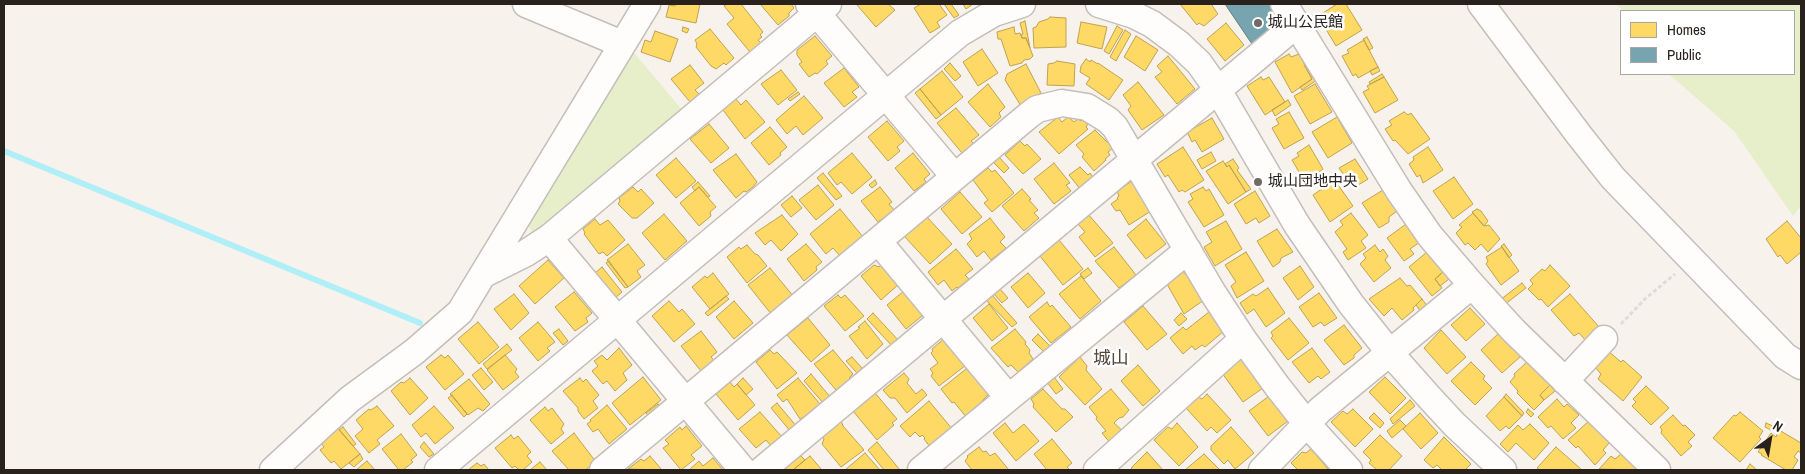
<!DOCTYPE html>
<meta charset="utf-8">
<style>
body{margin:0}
#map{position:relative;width:1805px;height:474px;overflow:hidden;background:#f8f2ed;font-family:"Archivo Narrow",sans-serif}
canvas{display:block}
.frame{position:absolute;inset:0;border:5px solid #28211c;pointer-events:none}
.legend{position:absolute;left:1620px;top:10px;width:175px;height:65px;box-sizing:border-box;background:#fff;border:1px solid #a9a6a4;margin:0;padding:6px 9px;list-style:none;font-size:15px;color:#28211c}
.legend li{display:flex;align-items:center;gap:10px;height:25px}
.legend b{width:25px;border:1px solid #a9a6a4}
.north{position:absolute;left:1745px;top:414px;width:50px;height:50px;-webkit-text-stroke:4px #fff;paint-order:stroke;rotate:32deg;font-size:14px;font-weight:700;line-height:20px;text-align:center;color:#28211c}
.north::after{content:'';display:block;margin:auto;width:18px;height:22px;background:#28211c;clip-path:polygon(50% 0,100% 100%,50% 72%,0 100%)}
</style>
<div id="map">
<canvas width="1805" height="474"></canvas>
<div class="frame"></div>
<ul class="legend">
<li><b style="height:14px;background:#ffd966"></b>Homes</li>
<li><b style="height:14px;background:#76a5af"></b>Public</li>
</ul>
<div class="north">N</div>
</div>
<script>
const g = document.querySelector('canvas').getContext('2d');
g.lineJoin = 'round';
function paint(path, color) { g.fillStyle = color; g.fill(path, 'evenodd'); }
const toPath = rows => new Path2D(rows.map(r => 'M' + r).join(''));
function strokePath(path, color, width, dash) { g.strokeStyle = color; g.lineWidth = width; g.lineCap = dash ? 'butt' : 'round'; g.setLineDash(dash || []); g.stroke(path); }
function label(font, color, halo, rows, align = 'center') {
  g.font = font + ' "Archivo Narrow","Noto Sans JP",sans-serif'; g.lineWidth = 5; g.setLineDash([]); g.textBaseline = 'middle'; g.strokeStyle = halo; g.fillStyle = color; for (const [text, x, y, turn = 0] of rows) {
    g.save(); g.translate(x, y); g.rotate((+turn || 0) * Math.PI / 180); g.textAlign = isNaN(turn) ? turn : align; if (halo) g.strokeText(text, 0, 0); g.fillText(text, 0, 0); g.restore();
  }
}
paint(toPath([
 [1617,4,1801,4,1801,206,1793,216,1734,131,1669,74,1794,74,1794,11,1623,11],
 [630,48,684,112,540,232,532,232,526,222]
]), '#e6efc9');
const homes = toPath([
 [675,4,700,4,696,23,666,17,669,5,675,6,675,4],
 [727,4,741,4,763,32,760,35,762,37,758,40,761,43,750,52,727,24,734,18,724,6,727,4],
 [760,4,791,4,794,8,789,13,789,16,778,25,760,4],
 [858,4,888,4,895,10,876,27,857,5,858,4],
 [921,4,939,4,947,15,937,22,940,27,930,33,914,8,921,4],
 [944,4,951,4,959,15,954,18,944,4],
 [963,4,973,4,966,9,963,4],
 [1180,4,1211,4,1218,14,1204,26,1199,23,1197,25,1180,4],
 [1337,4,1346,4,1362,30,1336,46,1318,16,1337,4],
 [1050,17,1066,18,1066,47,1034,48,1033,28,1036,27,1039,22,1048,19,1050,17],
 [1025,21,1030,48,1026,38,1022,38,1021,35,1023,34,1020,23,1025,21],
 [1081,22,1107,27,1102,49,1077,43,1081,22],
 [1226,23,1244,45,1225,61,1207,39,1226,23],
 [1117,26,1123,30,1109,54,1104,51,1117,26],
 [683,27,689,29,687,33,682,31,683,27],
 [1014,27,1015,34,1020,33,1022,38,1026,38,1033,56,1030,59,1024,60,1022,63,1010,66,1001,39,998,39,997,32,1014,27],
 [710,29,734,58,726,65,724,63,716,69,711,66,696,47,697,44,695,40,710,29],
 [1125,30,1131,34,1116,61,1110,57,1125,30],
 [655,31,678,39,670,62,641,52,645,40,651,42,655,31],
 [815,36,832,56,826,61,828,64,817,74,815,73,809,77,799,64,802,62,797,55,797,50,815,36],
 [1136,36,1158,50,1145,71,1124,57,1136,36],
 [1367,37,1373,48,1369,50,1363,39,1367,37],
 [1364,40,1378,67,1358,78,1356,74,1353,76,1342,56,1349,53,1347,50,1364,40],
 [982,49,998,73,978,86,963,62,982,49],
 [1289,54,1291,57,1299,54,1312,79,1292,93,1275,62,1289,54],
 [1168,56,1195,89,1177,104,1155,77,1162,72,1157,66,1168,56],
 [1086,59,1090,62,1091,60,1098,64,1098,63,1123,80,1109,100,1086,84,1090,78,1080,72,1081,66,1086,59],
 [1057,61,1075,64,1074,86,1047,85,1048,64,1054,63,1057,61],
 [950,63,961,76,955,81,944,69,950,63],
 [1026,64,1041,93,1021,106,1005,80,1007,74,1026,64],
 [1307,64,1317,80,1302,90,1300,87,1312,79,1304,65,1307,64],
 [690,65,704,83,695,90,699,94,690,102,671,79,690,65],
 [1378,67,1380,71,1372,75,1370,71,1378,67],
 [844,68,859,87,852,92,857,97,844,107,824,83,844,68],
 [781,70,797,90,778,105,761,84,781,70],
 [942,71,963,97,941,115,920,89,942,71],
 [1382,74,1384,77,1370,84,1369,82,1382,74],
 [1261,77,1263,80,1269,77,1285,102,1265,115,1247,86,1261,77],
 [1384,77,1398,100,1375,113,1363,92,1369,89,1367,86,1384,77],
 [1138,82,1164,115,1142,130,1128,110,1131,106,1123,95,1138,82],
 [988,84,1005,107,999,113,1001,117,990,127,968,102,988,84],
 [1315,84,1332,112,1310,124,1294,96,1315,84],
 [920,89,941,115,936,119,915,93,920,89],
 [798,92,800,94,790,101,788,99,798,92],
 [804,96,823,118,803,135,796,126,787,134,776,120,804,96],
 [736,99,741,105,746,100,765,122,745,139,723,110,736,99],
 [1288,100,1291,105,1275,116,1272,110,1288,100],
 [956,108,979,135,971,141,974,144,962,153,937,123,956,108],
 [1289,112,1304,138,1284,149,1272,128,1279,124,1276,119,1289,112],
 [1404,112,1408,115,1411,113,1430,139,1408,154,1395,140,1393,141,1385,129,1392,125,1389,121,1404,112],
 [1058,117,1062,122,1068,117,1074,122,1078,119,1081,121,1083,119,1088,124,1086,127,1088,129,1059,154,1039,132,1058,117],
 [1337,117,1352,143,1328,158,1312,132,1337,117],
 [1212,118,1224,139,1202,152,1195,140,1192,142,1187,132,1212,118],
 [887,121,904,141,897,147,900,151,888,161,868,137,887,121],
 [709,124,729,148,711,163,690,139,709,124],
 [770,127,787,147,780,153,781,155,769,165,751,143,770,127],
 [1095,130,1113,148,1108,152,1110,155,1105,159,1106,160,1094,171,1082,157,1084,154,1076,145,1095,130],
 [1020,141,1025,146,1027,144,1041,159,1023,174,1005,155,1020,141],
 [1309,145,1323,169,1318,173,1322,181,1309,189,1292,160,1299,156,1297,153,1309,145],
 [1183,147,1204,180,1185,192,1182,190,1179,192,1168,175,1165,177,1157,164,1183,147],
 [1428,147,1443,170,1423,183,1420,175,1417,177,1409,164,1414,160,1413,157,1428,147],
 [1211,152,1216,161,1202,169,1197,160,1211,152],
 [852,153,872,177,852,194,841,182,837,185,828,173,852,153],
 [913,153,930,174,924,179,926,182,914,191,895,168,913,153],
 [736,154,757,182,753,187,746,192,744,191,736,198,713,170,736,154],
 [998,156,1009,168,1004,173,993,162,998,156],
 [676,158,696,181,676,198,656,175,676,158],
 [1233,159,1239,168,1237,170,1251,189,1246,192,1229,165,1227,167,1225,164,1233,159],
 [1355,159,1368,179,1355,187,1349,176,1346,178,1339,168,1355,159],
 [1223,161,1227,167,1229,165,1246,192,1228,204,1206,171,1223,161],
 [1054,163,1070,183,1066,185,1071,191,1054,204,1034,179,1054,163],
 [1080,167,1088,175,1090,173,1094,179,1081,190,1069,175,1080,167],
 [988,168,992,172,995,170,1014,193,992,212,984,203,988,200,973,180,988,168],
 [823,173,842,196,836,200,817,178,823,173],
 [1454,177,1473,204,1453,219,1433,191,1454,177],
 [875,180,877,184,872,188,869,185,875,180],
 [1132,181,1151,211,1129,225,1120,210,1116,211,1111,204,1118,199,1117,198,1119,196,1117,191,1132,181],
 [698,182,710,196,708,197,699,187,695,191,692,187,698,182],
 [1332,182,1335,183,1336,182,1353,206,1330,222,1313,195,1332,182],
 [818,185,834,205,816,220,799,200,818,185],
 [633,187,638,192,641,189,654,203,637,218,632,218,618,204,620,201,619,198,633,187],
 [699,187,716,207,710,212,711,216,699,226,680,203,699,187],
 [880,187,892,202,889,204,894,210,878,222,861,201,880,187],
 [1203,187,1206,191,1209,189,1224,215,1204,227,1188,202,1193,199,1190,194,1203,187],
 [1022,189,1031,199,1029,200,1038,210,1034,213,1039,218,1024,231,1002,206,1022,189],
 [1383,190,1397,211,1389,217,1389,222,1379,228,1362,203,1383,190],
 [1255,191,1270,216,1259,223,1256,218,1246,224,1234,204,1255,191],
 [960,192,982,217,962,234,941,209,960,192],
 [792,196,802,208,791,217,781,205,792,196],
 [840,209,864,238,841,257,833,248,826,254,810,234,840,209],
 [1477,209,1481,211,1488,221,1484,226,1472,212,1477,209],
 [1351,213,1368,235,1361,241,1366,248,1348,260,1343,252,1347,249,1335,232,1343,225,1340,221,1351,213],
 [1473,213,1484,226,1489,225,1500,239,1488,252,1481,244,1475,250,1468,243,1465,245,1456,233,1462,227,1459,225,1473,213],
 [664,214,687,241,665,260,642,233,664,214],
 [1088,214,1113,243,1095,257,1079,237,1085,232,1078,224,1088,214],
 [782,215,798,234,781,251,771,240,765,245,755,233,782,215],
 [926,216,952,244,930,264,904,236,926,216],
 [990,218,1005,237,1000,242,1006,248,991,260,984,251,977,257,967,244,972,239,969,234,990,218],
 [595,219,600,225,608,220,625,240,607,256,603,252,599,254,584,234,585,233,583,229,595,219],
 [1146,219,1166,244,1146,259,1127,235,1146,219],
 [1226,221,1242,249,1215,266,1204,247,1212,242,1206,232,1226,221],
 [1787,221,1801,238,1801,252,1787,264,1780,255,1778,257,1766,239,1787,221],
 [1406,224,1420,242,1410,249,1414,254,1404,261,1387,238,1406,224],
 [1277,229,1293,252,1281,258,1280,262,1273,267,1257,241,1277,229],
 [1059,240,1083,269,1063,285,1040,256,1059,240],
 [628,244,645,265,637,271,641,277,628,287,607,260,628,244],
 [806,244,822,262,816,267,817,270,804,281,787,259,806,244],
 [1504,244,1512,255,1509,258,1501,246,1504,244],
 [747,245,755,254,758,255,767,266,747,283,727,257,739,247,741,249,747,245],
 [1375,245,1380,252,1383,249,1388,256,1385,260,1391,268,1374,282,1360,264,1366,258,1363,254,1375,245],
 [1114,247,1136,275,1119,288,1095,261,1114,247],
 [1502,247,1519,271,1501,285,1486,264,1488,261,1486,257,1502,247],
 [956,249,973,269,965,275,969,279,958,288,957,287,952,291,944,280,938,285,928,272,956,249],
 [1246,252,1264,281,1237,298,1231,286,1236,282,1225,265,1246,252],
 [1427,252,1443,272,1435,279,1442,288,1432,296,1409,267,1427,252],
 [548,260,564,278,535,304,519,286,548,260],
 [609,261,628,287,625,288,606,263,609,261],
 [882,264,899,284,881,300,861,276,874,265,879,267,882,264],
 [1550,265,1570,286,1548,307,1541,299,1539,300,1528,289,1533,284,1530,280,1542,269,1545,271,1550,265],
 [1300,266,1314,287,1298,300,1283,278,1300,266],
 [602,267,622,292,615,298,595,273,602,267],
 [770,268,794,297,772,315,748,285,770,268],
 [1088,268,1092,273,1084,279,1080,274,1088,268],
 [1183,271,1186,275,1189,274,1204,300,1184,314,1168,286,1168,280,1183,271],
 [1443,272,1449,279,1440,286,1435,279,1443,272],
 [713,273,729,294,710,309,692,287,705,276,707,278,713,273],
 [1028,273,1045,293,1028,308,1011,287,1028,273],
 [1081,276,1101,301,1080,319,1059,294,1081,276],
 [1400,278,1407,286,1410,285,1422,299,1413,308,1414,310,1402,320,1392,308,1384,316,1369,299,1400,278],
 [1522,283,1526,288,1504,305,1500,300,1522,283],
 [1268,288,1285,313,1266,327,1254,309,1247,314,1240,303,1253,294,1256,296,1268,288],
 [1000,289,1008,298,1002,303,994,294,1000,289],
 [904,291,923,315,906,329,887,305,904,291],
 [574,292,592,313,586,318,588,322,575,331,555,307,574,292],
 [1319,293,1337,318,1324,326,1321,322,1313,327,1299,307,1319,293],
 [514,294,529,313,511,330,494,309,514,294],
 [991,294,1017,323,1012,327,985,299,991,294],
 [1570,294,1600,328,1586,341,1579,333,1574,336,1551,310,1570,294],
 [838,295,841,298,845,295,864,316,845,331,824,306,838,295],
 [726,296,729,299,708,316,705,313,726,296],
 [1422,299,1428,307,1421,312,1416,305,1422,299],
 [669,301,679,312,682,309,695,324,674,342,652,316,669,301],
 [734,301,753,323,734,339,716,317,734,301],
 [1047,302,1050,307,1052,305,1071,327,1051,343,1029,317,1047,302],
 [989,304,1008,328,992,341,973,318,989,304],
 [1143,306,1167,334,1147,350,1124,322,1143,306],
 [1470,308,1485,324,1466,341,1451,325,1470,308],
 [1209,312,1224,331,1205,347,1202,345,1195,350,1192,346,1183,354,1170,338,1183,327,1186,330,1209,312],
 [873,313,899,341,893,347,867,319,873,313],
 [1181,313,1187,319,1179,326,1174,320,1181,313],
 [808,318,830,345,811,362,787,335,808,318],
 [1289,318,1309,343,1288,360,1271,338,1273,336,1271,332,1289,318],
 [865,321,883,344,867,359,849,336,860,328,858,327,865,321],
 [478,322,499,347,479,364,458,339,478,322],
 [538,322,555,342,547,348,550,351,538,361,519,338,538,322],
 [1344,325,1362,348,1354,355,1354,358,1344,365,1324,340,1344,325],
 [559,329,568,341,563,345,553,333,559,329],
 [1015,329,1026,342,1025,344,1030,350,1029,353,1033,359,1018,372,1011,365,1008,367,991,348,1015,329],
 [1441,330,1466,357,1447,374,1424,348,1441,330],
 [701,331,717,352,711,357,714,360,701,371,681,346,701,331],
 [1499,333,1521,356,1502,373,1481,350,1499,333],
 [1038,334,1051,347,1045,353,1032,340,1038,334],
 [945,338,966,365,939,386,931,376,933,373,930,369,938,363,931,353,933,351,932,349,945,338],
 [507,344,512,350,487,369,483,364,507,344],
 [619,348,632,365,623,373,627,380,615,391,607,381,603,384,592,371,598,366,594,361,602,355,607,360,619,348],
 [1312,348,1330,372,1321,379,1318,376,1309,383,1292,362,1312,348],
 [770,350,774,354,777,352,797,373,777,389,756,362,770,350],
 [833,350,853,374,849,378,851,380,846,385,844,384,836,390,814,364,833,350],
 [1607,350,1621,362,1623,360,1642,377,1623,401,1598,379,1601,374,1594,366,1607,350],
 [441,355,445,358,448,355,464,374,445,390,426,367,441,355],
 [505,355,517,369,515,372,519,377,503,390,487,370,505,355],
 [852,357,862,368,857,373,846,361,852,357],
 [1080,357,1087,366,1086,370,1102,389,1085,405,1059,377,1080,357],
 [1241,359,1263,388,1243,402,1222,373,1241,359],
 [1471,362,1485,376,1483,379,1492,388,1475,405,1451,381,1471,362],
 [1527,362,1550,385,1540,395,1544,400,1534,410,1517,393,1518,391,1510,382,1515,376,1514,374,1527,362],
 [971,365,989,394,982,401,984,404,967,418,954,402,952,403,941,389,971,365],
 [1138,365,1160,391,1143,406,1121,381,1138,365],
 [481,368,493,382,484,390,472,375,481,368],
 [904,373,909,379,907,383,916,394,922,389,927,395,907,413,895,398,890,398,883,390,904,373],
 [811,374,831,398,824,404,804,381,811,374],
 [643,377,661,400,630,425,612,403,643,377],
 [1054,377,1063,389,1056,394,1047,382,1054,377],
 [1385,377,1406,398,1390,414,1369,392,1385,377],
 [410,378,428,398,410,415,391,391,401,382,404,383,410,378],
 [580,378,583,382,586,379,599,395,593,401,598,408,584,419,578,411,578,408,563,391,580,378],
 [743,378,753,389,746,395,737,384,743,378],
 [798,378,820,404,818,406,819,408,800,419,787,399,783,402,777,395,798,378],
 [469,379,490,404,483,411,478,408,468,415,450,394,469,379],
 [730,382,734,387,737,384,755,405,738,420,716,394,730,382],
 [1550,385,1555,391,1544,400,1540,395,1550,385],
 [1646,386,1669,408,1651,425,1632,406,1636,402,1633,399,1646,386],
 [1043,389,1062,409,1065,409,1073,417,1056,432,1033,407,1034,404,1031,399,1043,389],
 [1111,389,1129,410,1123,417,1119,418,1114,423,1124,432,1111,444,1102,433,1106,431,1096,419,1097,417,1089,407,1111,389],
 [875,393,897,419,892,423,894,425,877,440,853,411,875,393],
 [1207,394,1231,420,1217,433,1211,427,1207,431,1186,408,1198,397,1202,399,1207,394],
 [1506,394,1524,413,1522,416,1504,397,1506,394],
 [452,395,467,414,464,417,448,398,452,395],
 [1269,396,1288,421,1268,436,1249,411,1269,396],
 [1504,397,1522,416,1509,429,1506,426,1500,431,1486,416,1504,397],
 [1557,399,1564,407,1567,404,1579,415,1571,423,1576,428,1563,439,1551,426,1548,428,1538,417,1557,399],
 [1410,400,1415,406,1393,424,1390,419,1410,400],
 [929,401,953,430,931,448,924,439,925,438,922,435,920,437,915,432,910,437,900,426,929,401],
 [777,403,797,427,791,432,771,408,777,403],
 [658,404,661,408,649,417,646,413,658,404],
 [607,405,627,429,609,444,598,429,593,432,587,424,591,421,590,420,607,405],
 [377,406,394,426,377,440,380,444,369,453,355,436,363,429,356,420,369,409,371,410,377,406],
 [434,406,454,428,435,444,426,433,421,437,412,425,434,406],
 [545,407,548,411,552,408,564,424,561,429,564,433,551,444,530,420,545,407],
 [1353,409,1373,429,1355,447,1331,422,1343,411,1347,414,1353,409],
 [1528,409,1534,414,1531,417,1526,412,1528,409],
 [760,412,782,437,771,446,766,440,756,448,739,429,760,412],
 [1740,412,1763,431,1759,437,1761,439,1740,462,1713,438,1734,415,1736,416,1740,412],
 [1374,413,1384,423,1380,428,1369,418,1374,413],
 [1420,413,1438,433,1421,449,1403,429,1420,413],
 [1673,415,1683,426,1685,425,1695,435,1688,442,1692,446,1681,456,1661,433,1662,430,1660,427,1673,415],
 [841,420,843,426,864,450,841,467,822,444,824,439,821,435,841,420],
 [1400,420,1406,426,1392,438,1387,431,1400,420],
 [1589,421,1609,443,1603,450,1606,453,1595,465,1578,446,1576,448,1568,440,1589,421],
 [1005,423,1013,433,1024,424,1039,441,1016,461,993,433,1005,423],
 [1177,423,1198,447,1179,466,1154,440,1168,427,1172,429,1177,423],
 [1766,423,1773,426,1771,430,1765,427,1766,423],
 [1530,424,1549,443,1534,460,1516,443,1508,452,1500,444,1518,425,1523,430,1530,424],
 [686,426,702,446,691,455,695,459,681,470,663,448,669,444,665,440,680,427,682,430,686,426],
 [337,427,360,454,341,469,334,461,331,463,320,450,324,447,320,442,337,427],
 [343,427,356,444,353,446,339,430,343,427],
 [1231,427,1254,453,1235,469,1228,460,1224,464,1211,450,1211,446,1231,427],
 [1779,430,1801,443,1801,453,1798,451,1794,457,1798,460,1792,470,1786,470,1761,455,1762,454,1758,452,1771,433,1776,437,1779,430],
 [574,433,596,462,585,470,569,470,552,451,574,433],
 [401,434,417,455,411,460,413,462,403,470,399,470,382,449,401,434],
 [511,435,514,439,518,436,531,452,527,456,532,462,523,470,519,470,515,466,512,468,495,448,511,435],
 [1380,435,1402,456,1389,470,1377,470,1369,463,1371,460,1363,452,1380,435],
 [1444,437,1471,464,1465,470,1442,470,1437,465,1433,468,1424,460,1444,437],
 [1052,439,1072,463,1067,467,1070,470,1047,470,1034,454,1052,439],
 [424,442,434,454,429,457,420,447,424,442],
 [877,442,900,470,884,470,868,450,877,442],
 [979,447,983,452,986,451,990,456,995,453,1009,470,972,470,965,461,968,457,967,456,979,447],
 [1556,447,1582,470,1540,470,1537,468,1556,447],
 [1311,449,1328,469,1326,470,1298,470,1291,463,1302,452,1306,453,1311,449],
 [1147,452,1163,470,1131,470,1132,467,1147,452],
 [865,453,880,470,845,470,865,453],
 [360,454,363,459,354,467,349,463,360,454],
 [1204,454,1220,470,1185,470,1204,454],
 [1621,454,1638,470,1599,469,1611,456,1615,459,1621,454],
 [800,455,805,460,793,470,782,470,800,455],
 [650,456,662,470,628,469,641,459,644,461,650,456],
 [810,456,822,470,793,470,805,460,810,456],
 [713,458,723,470,689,470,699,461,703,466,713,458],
 [367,461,375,470,356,470,367,461],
 [540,462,547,470,530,470,540,462],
 [477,463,481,466,484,464,489,470,468,470,477,463],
 [1750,464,1757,470,1746,470,1750,464]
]);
paint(homes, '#ffd966');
strokePath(homes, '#bea250', 1);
const public = toPath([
 [1225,4,1270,4,1281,19,1276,27,1252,44,1225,4]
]);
paint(public, '#76a5af');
strokePath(public, '#5f7d83', 1);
strokePath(toPath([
 [4,151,420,323]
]), '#b1eff8', 6);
const minor = toPath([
 [526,4,622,44],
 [809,4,954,176],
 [1099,4,1134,15,1152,24,1179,44,1199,63,1218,90,1297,225,1351,304,1390,353,1429,397,1454,424,1503,470],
 [1284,4,1399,191,1430,236,1472,285,1514,331,1657,470],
 [1481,4,1579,135,1613,178,1785,356,1801,366],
 [549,238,743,470],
 [878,241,1008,397],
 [484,274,526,253,549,238,828,4],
 [1565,381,1604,339],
 [273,470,350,399,414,352,460,312,647,4],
 [438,470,960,33,994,13,1022,4],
 [603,470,1029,115,1037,109,1062,103,1087,107,1108,120,1115,127,1213,293,1243,339,1277,386,1307,424,1349,470],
 [762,470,1297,24],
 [921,470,1188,250],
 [1097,470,1243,339],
 [1262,470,1320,410,1472,285]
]);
strokePath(minor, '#c4beb9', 29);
strokePath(toPath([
 [1621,324,1646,298,1675,274]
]), '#dedcda', 3, [4, 2.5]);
strokePath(minor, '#fefdfc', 26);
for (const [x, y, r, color] of [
 [1258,23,5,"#716a65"],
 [1258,182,5,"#716a65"]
]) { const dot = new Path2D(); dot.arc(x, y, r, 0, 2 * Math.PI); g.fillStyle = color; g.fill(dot); strokePath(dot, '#fff', 2); }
label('15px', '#28211c', '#fff', [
 ["城山公民館",1268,23],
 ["城山団地中央",1268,182]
], 'left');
label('18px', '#544538', '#fff', [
 ["城山",1111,359]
]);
</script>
